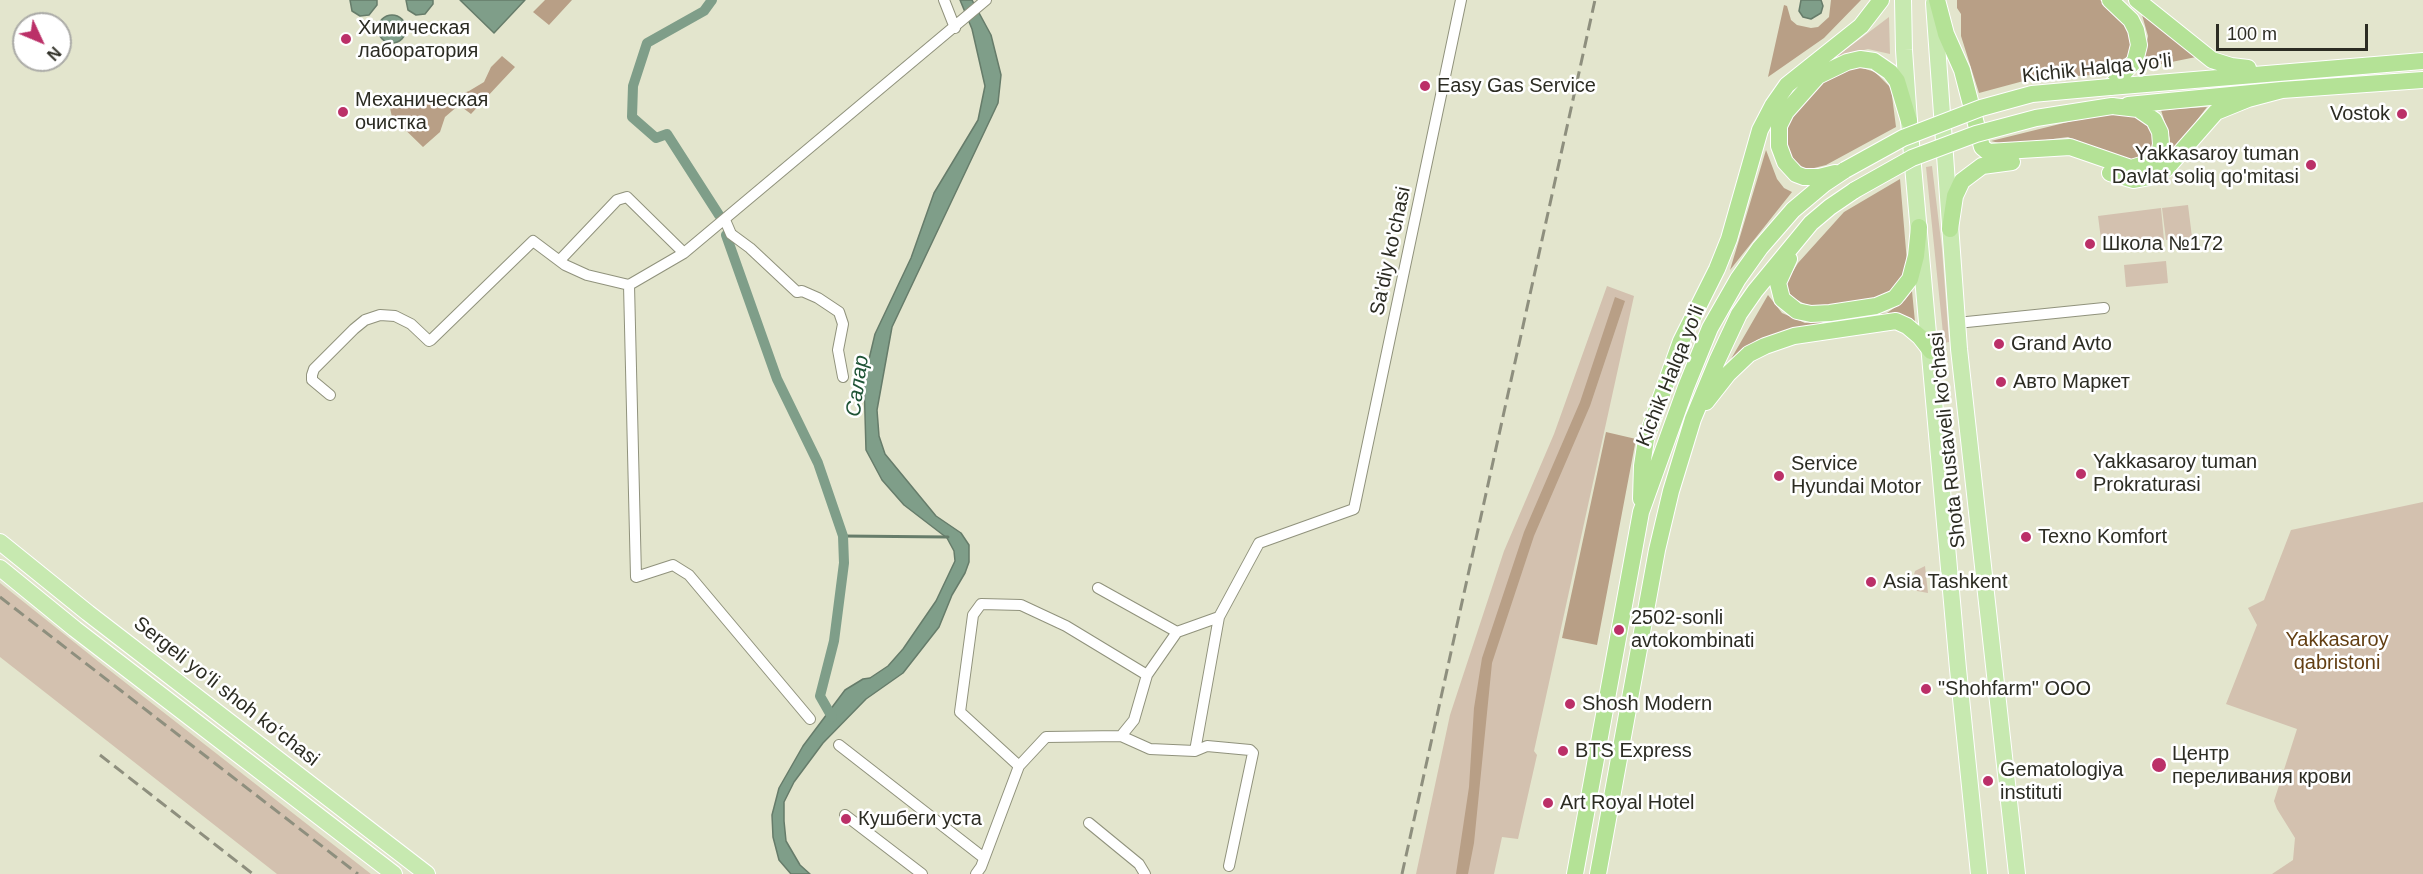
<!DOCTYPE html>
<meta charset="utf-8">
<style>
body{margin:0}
#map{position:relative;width:2423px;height:874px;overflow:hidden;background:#e3e5cd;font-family:Arial,sans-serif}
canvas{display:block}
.north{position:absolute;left:12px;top:12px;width:60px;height:60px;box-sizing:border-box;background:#fff;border:2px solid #ababa7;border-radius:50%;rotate:134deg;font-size:16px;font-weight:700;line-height:24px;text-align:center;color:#2c2c23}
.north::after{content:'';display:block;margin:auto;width:21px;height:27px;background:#bb3068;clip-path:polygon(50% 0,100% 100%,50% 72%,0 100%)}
.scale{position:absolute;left:2216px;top:24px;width:152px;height:27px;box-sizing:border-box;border:3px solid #2c2c23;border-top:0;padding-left:8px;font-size:18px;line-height:21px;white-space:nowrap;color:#2c2c23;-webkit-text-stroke:4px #fff;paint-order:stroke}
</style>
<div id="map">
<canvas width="2423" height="874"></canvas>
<div class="north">N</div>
<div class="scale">100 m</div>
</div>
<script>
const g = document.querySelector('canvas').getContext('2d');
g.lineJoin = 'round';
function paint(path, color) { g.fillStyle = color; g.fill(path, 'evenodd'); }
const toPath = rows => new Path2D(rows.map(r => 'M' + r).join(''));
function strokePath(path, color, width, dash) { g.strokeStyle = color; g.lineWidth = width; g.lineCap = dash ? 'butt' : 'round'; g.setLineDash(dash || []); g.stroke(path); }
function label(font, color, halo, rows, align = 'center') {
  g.font = font + ' Arial,sans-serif'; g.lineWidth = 5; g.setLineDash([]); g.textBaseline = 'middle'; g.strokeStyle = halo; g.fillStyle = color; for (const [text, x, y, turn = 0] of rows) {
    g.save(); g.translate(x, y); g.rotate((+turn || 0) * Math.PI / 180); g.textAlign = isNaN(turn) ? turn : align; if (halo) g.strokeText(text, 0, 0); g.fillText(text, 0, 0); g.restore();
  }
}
paint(toPath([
 [1889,17,1890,54,1868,49,1836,57],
 [1932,166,1942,249,1949,342,1944,343,1926,167],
 [2188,205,2192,237,2166,240,2162,208],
 [2161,208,2164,240,2102,247,2098,216],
 [2166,261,2168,283,2126,287,2124,265],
 [1607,286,1634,296,1534,751,1537,755,1518,839,1502,837,1494,874,1416,874,1450,715,1504,551,1554,434],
 [2423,502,2423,874,2272,874,2293,860,2295,838,2277,809,2274,801,2297,729,2226,704,2257,625,2248,608,2264,600,2291,530],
 [1925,566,1928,593,1917,591,1912,581,1915,571],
 [0,583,99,662,371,874,277,874,0,657]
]), '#d3c1af');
paint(toPath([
 [545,0,572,0,549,25,533,12],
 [1831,0,1861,0,1824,38,1768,77,1784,5,1787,6,1791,20,1797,25,1811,28,1818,27,1829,17],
 [1957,0,2100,0,2125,20,2135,48,2122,65,2108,74,2031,79,1979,93,1961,36,1961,14,1957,8],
 [2142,15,2196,57,2142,68,2148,36],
 [502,56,515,67,471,114,459,105,445,117,440,132,423,147,392,117,390,108,412,93,442,101,469,91,484,82,491,67],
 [1859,67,1875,72,1891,88,1896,127,1826,165,1814,168,1803,168,1790,156,1785,147,1787,126,1792,117,1820,85,1835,75,1851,68],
 [2207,107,2172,153,2165,161,2170,139,2161,110],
 [2113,114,2141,118,2151,127,2155,149,2140,161,2124,159,2068,137,2008,145,1991,141,2072,121],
 [1766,150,1777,179,1784,188,1792,192,1730,270],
 [1900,179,1907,262,1904,273,1895,287,1877,300,1818,306,1807,305,1795,299,1788,292,1787,281,1798,263,1844,212],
 [1912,291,1915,322,1888,315,1806,326,1757,340,1731,359,1768,295,1782,313,1805,323,1887,313,1905,300],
 [1615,297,1625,301,1590,406,1534,536,1492,663,1474,843,1468,874,1456,874,1469,787,1474,708,1482,658,1524,532,1580,402],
 [1606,432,1636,439,1597,645,1562,638]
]), '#b89f86');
const water = toPath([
 [350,0,377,0,377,5,369,15,360,16,352,11,350,0],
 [406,0,433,0,433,4,425,14,416,15,408,10,406,0],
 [460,0,525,0,494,33,460,0],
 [960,0,972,0,991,35,1001,75,998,103,892,327,877,410,879,436,885,454,936,516,961,533,969,545,969,562,965,573,952,595,939,627,903,673,866,699,823,743,794,782,784,802,784,821,786,841,800,865,810,874,791,874,779,860,773,837,772,815,779,788,803,746,845,690,863,679,870,678,888,666,903,649,936,601,955,561,954,551,947,538,904,505,882,480,866,450,864,380,875,334,911,258,934,193,978,120,985,86,972,29,960,0],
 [1801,0,1821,0,1823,6,1821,13,1811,19,1803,17,1799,11,1801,0],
 '378 29a14 14 0 1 1 28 0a14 14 0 1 1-28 0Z'
]);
paint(water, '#7f9e89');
strokePath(water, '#667c6a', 1.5);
strokePath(toPath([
 [843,536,948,537]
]), '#667c6a', 3);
strokePath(toPath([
 [712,0,704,11,647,43,633,86,632,117,656,138,667,134,719,215],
 [726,235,777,379,818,463,843,536,844,563,834,641,820,696,832,717]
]), '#7f9e89', 10);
const minor = toPath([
 [944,0,955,28],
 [725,220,731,234,750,248,797,292,802,291,818,298,839,312,843,324,838,350,843,377],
 [560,260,617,200,627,197,684,253],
 [629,285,636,577,673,565,689,575,810,719],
 [1957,323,2104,308],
 [330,395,312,380,312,375,314,369,354,329,365,320,380,315,395,316,411,324,429,341,431,340,533,241,565,265,587,275,629,285,684,253,986,0],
 [1098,588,1177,632],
 [1121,736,1150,749,1195,751,1207,746,1250,750,1253,753,1229,866],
 [839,745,984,858],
 [1195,751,1219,617],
 [1019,766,960,712,973,615,981,604,1021,605,1066,626,1147,675],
 [845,815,922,874],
 [1089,823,1139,864,1145,874],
 [976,874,981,867,1019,766,1046,737,1121,736,1134,720,1147,675,1177,632,1219,617,1259,543,1354,509,1461,0]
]);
const primary = toPath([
 [1903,0,1904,50,1909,121,1958,669,1979,874],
 [1934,3,1959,349,2017,874],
 [0,542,88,613,427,874],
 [0,568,75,629,394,874]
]);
const trunk = toPath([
 [1937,0,1946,34,1962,70,1982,147,1988,152,2070,147,2131,168,2151,162,2159,154,2161,144,2160,132,2154,120,2138,109,2112,106],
 [2137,0,2212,60,2231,66,2248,68],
 [2110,87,2423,61],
 [2110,87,2135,61,2139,45,2136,30,2131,20,2110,0],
 [2128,105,2282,90,2423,80],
 [1835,173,1819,177,1804,177,1796,174,1785,162,1779,146,1779,126,1786,112,1818,76,1847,62,1860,59,1874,61,1890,72,1897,81,1909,121],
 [2110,173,2134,180,2155,176,2166,169,2216,112,2248,99,2282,90],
 [1950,229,1955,196,1962,181,1982,166,2012,162],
 [1789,259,1778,283,1782,299,1797,311,1811,314,1830,313,1876,306,1895,298,1910,279,1916,256,1919,227],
 [1706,402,1728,374,1749,354,1765,346,1794,336,1896,321,1907,326,1920,337,1931,351],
 [1641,499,1642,466,1646,439,1681,341,1717,269,1729,239,1760,130,1773,105,1787,85,1861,26,1881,0],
 [1575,874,1641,512,1686,387,1710,328,1738,279,1760,248,1793,210,1824,184,1845,170],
 [1598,874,1657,550,1671,491,1693,419,1717,361,1739,314,1755,291,1811,223,1830,207,1855,190]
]);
strokePath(minor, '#90927c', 12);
strokePath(primary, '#fff', 18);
strokePath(trunk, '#fff', 18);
strokePath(minor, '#fff', 10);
strokePath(primary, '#c7e9b0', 16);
strokePath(trunk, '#b4e296', 16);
strokePath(toPath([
 [0,597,358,874],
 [100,755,253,874],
 [1402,874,1595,0]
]), '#8e8f7e', 3, [12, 6]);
const trunkBridge = toPath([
 [1845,170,1903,138,1981,108,2032,94,2110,87],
 [1855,190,1912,158,1976,134,2036,118,2112,106]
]);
strokePath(trunkBridge, '#fff', 18, []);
strokePath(trunkBridge, '#b4e296', 16);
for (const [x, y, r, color] of [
 [346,39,6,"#bb3068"],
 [1425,86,6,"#bb3068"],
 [343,112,6,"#bb3068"],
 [2402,114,6,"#bb3068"],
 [2311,165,6,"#bb3068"],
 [2090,244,6,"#bb3068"],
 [1999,344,6,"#bb3068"],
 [2001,382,6,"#bb3068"],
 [2081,474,6,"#bb3068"],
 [1779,476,6,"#bb3068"],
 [2026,537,6,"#bb3068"],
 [1871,582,6,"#bb3068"],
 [1619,630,6,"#bb3068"],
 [1926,689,6,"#bb3068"],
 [1570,704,6,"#bb3068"],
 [1563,751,6,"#bb3068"],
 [2159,765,8,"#bb3068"],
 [1988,781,6,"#bb3068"],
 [1548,803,6,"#bb3068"],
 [846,819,6,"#bb3068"]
]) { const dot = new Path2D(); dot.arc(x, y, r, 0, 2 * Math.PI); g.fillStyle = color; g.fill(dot); strokePath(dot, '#fff', 2); }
label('20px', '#2c2c23', '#fff', [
 ["Химическая",358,28],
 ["лаборатория",358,51],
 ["Easy Gas Service",1437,86],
 ["Механическая",355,100],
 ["очистка",355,123],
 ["Vostok",2390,114,"right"],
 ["Yakkasaroy tuman",2299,154,"right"],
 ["Davlat soliq qo'mitasi",2299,177,"right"],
 ["Школа №172",2102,244],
 ["Grand Avto",2011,344],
 ["Авто Маркет",2013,382],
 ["Yakkasaroy tuman",2093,462],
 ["Prokraturasi",2093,485],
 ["Service",1791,464],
 ["Hyundai Motor",1791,487],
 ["Texno Komfort",2038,537],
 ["Asia Tashkent",1883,582],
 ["2502-sonli",1631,618],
 ["avtokombinati",1631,641],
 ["\"Shohfarm\" OOO",1938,689],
 ["Shosh Modern",1582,704],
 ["BTS Express",1575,751],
 ["Центр",2172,754],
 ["переливания крови",2172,777],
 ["Gematologiya",2000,770],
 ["instituti",2000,793],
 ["Art Royal Hotel",1560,803],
 ["Кушбеги уста",858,819]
], 'left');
label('20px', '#2c2c23', '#fff', [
 ["Kichik Halqa yo'li",2097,69,-6],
 ["Sa'diy ko'chasi",1391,251,-78],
 ["Kichik Halqa yo'li",1671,376,-68],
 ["Shota Rustaveli ko'chasi",1948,440,-96],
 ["Sergeli yo‘li shoh ko‘chasi",226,692,38]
]);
label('20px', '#633f13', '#fff', [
 ["Yakkasaroy",2337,640],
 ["qabristoni",2337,663]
]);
label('italic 21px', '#1e5335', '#fff', [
 ["Салар",858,386,-82]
]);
</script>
